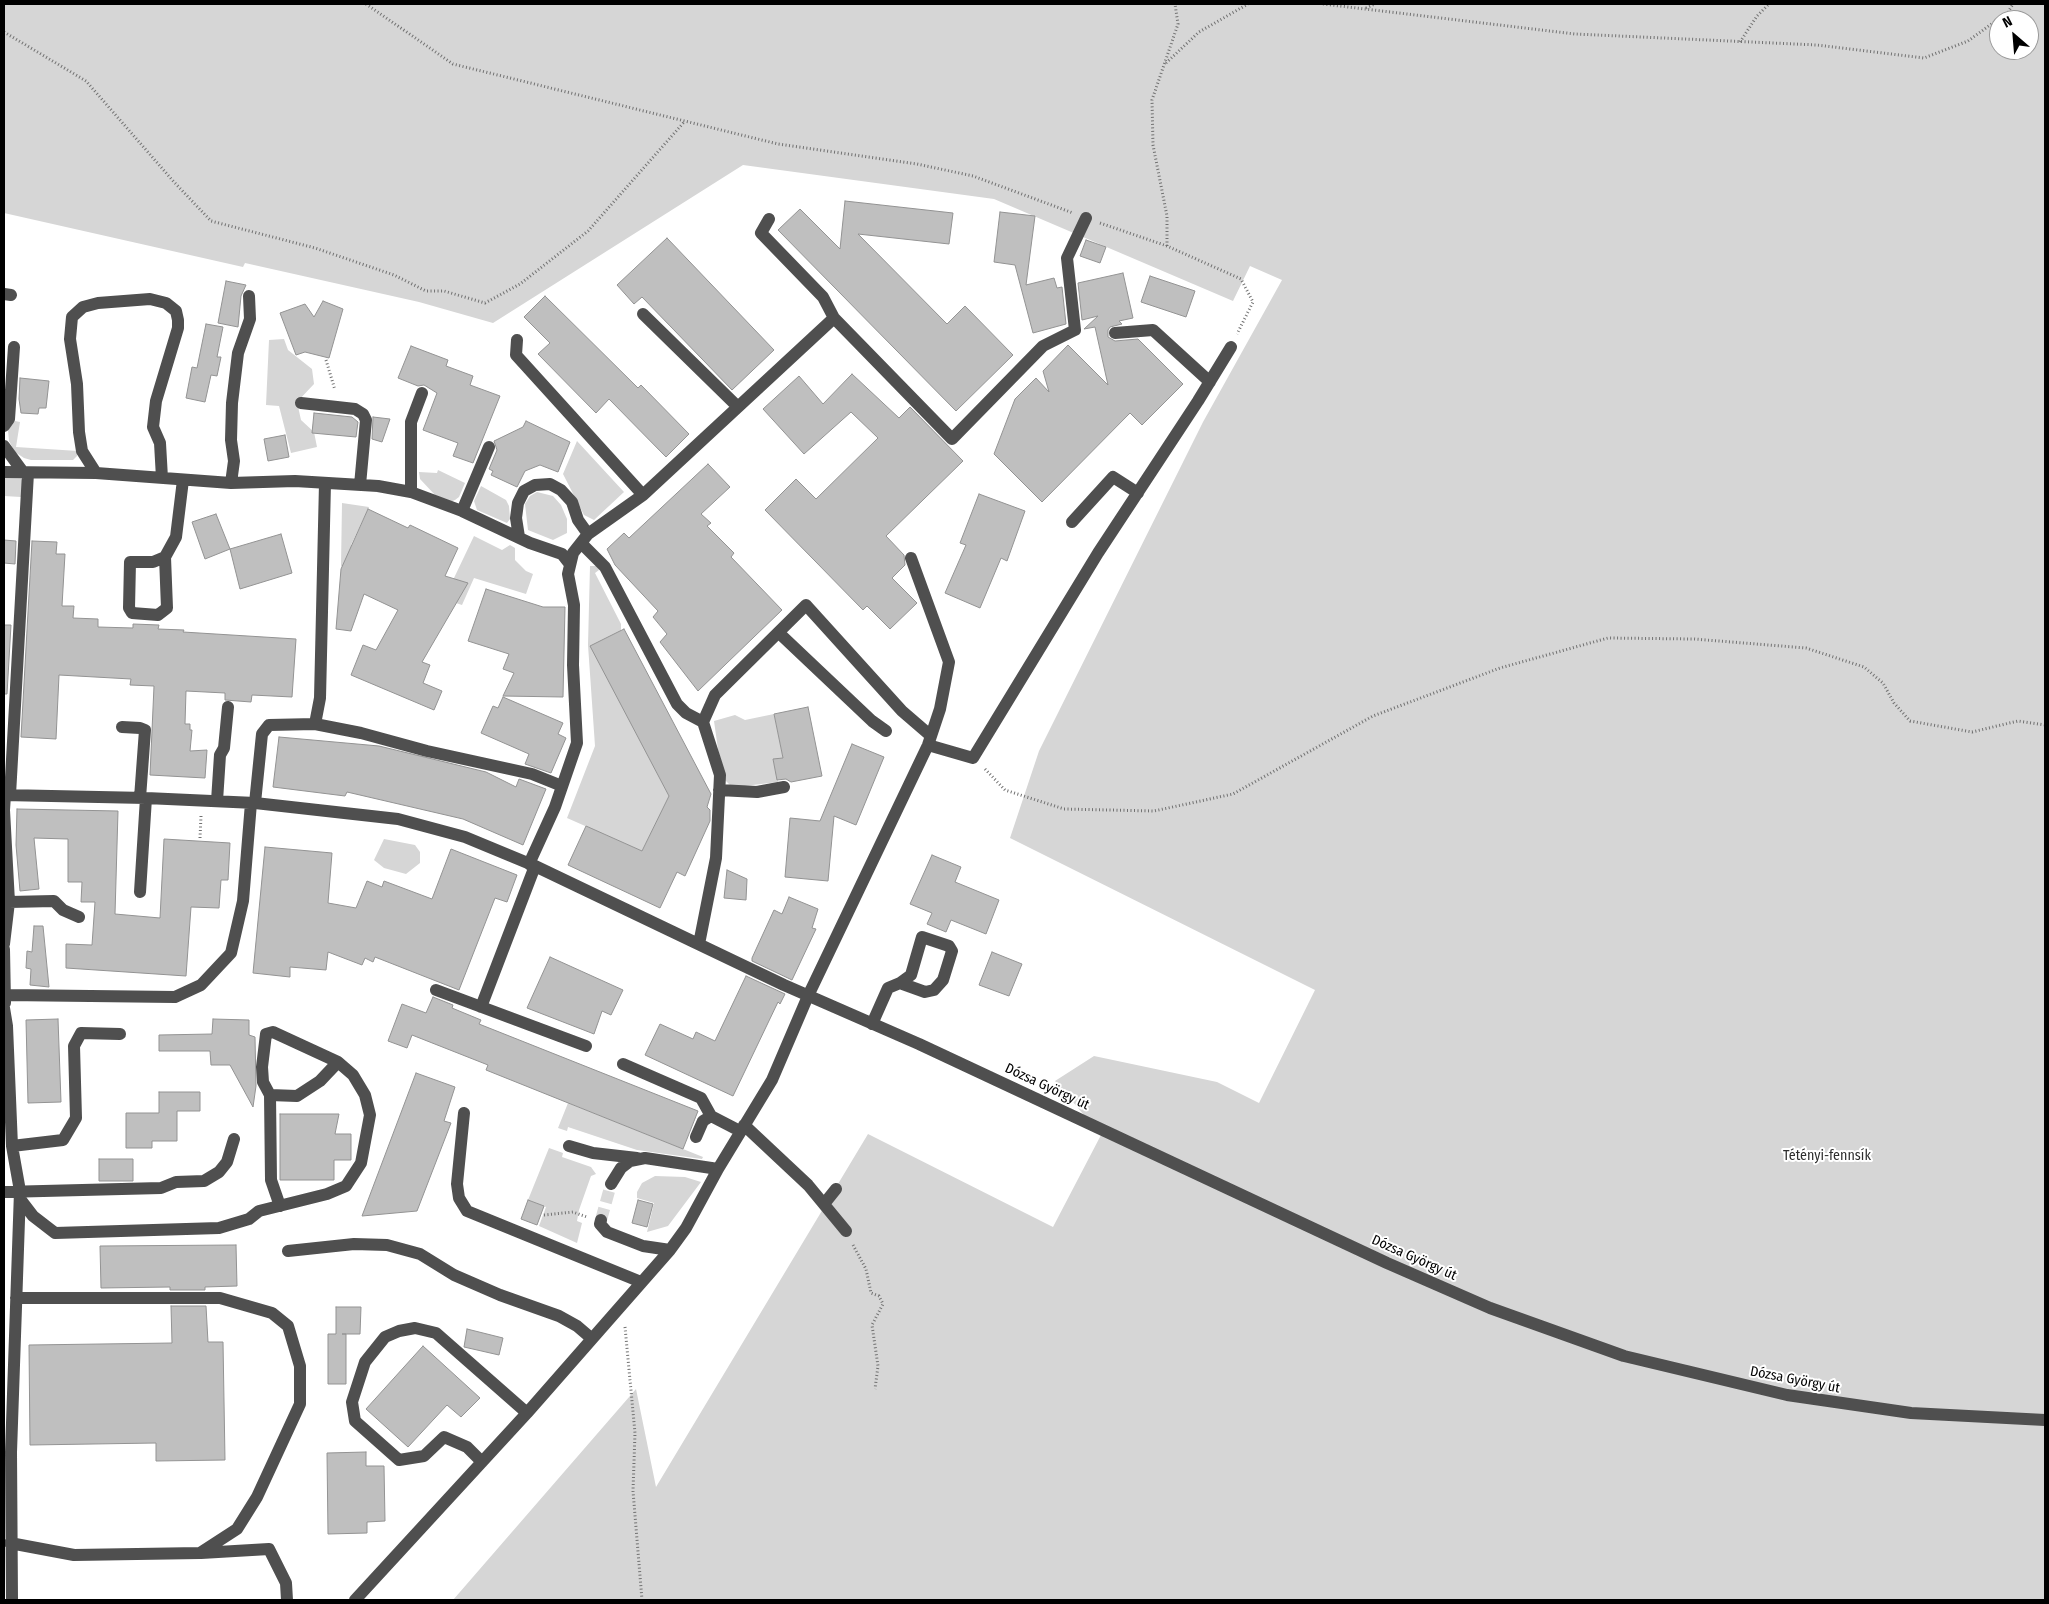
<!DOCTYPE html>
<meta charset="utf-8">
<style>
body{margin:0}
#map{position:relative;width:2049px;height:1604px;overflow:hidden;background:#fff;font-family:"Fira Sans Condensed",sans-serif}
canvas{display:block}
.frame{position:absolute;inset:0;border:5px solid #000;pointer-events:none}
.north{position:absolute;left:1989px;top:10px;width:50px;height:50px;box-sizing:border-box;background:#fff;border:1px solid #999;border-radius:50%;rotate:333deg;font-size:14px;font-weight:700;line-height:20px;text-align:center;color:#000}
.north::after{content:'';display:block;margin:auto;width:18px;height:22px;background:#000;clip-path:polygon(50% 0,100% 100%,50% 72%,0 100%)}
</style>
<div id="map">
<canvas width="2049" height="1604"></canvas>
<div class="frame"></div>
<div class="north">N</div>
</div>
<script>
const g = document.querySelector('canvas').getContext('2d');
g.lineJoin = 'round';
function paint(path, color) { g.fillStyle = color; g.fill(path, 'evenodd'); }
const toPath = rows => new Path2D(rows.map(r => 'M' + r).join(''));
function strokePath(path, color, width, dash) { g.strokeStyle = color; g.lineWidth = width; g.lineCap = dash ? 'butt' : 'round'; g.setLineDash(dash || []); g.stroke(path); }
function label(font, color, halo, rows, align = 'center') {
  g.font = font + ' "Fira Sans Condensed",sans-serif'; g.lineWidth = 4; g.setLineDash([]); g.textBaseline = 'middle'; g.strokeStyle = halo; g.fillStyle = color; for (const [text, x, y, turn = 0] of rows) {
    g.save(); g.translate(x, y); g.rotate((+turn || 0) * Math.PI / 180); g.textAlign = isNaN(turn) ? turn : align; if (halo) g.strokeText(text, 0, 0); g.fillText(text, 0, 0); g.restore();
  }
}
paint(toPath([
 [4,4,2045,4,2045,1600,453,1600,636,1389,656,1487,868,1134,1053,1227,1101,1135,1055,1081,1094,1056,1217,1082,1259,1103,1315,990,1010,838,1039,751,1203,422,1282,280,1250,266,1233,301,994,199,743,165,493,323,419,302,245,263,243,267,4,213],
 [1999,20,2029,20,2029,50,1999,50],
 [284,339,288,350,312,369,314,384,297,402,301,420,314,432,317,447,291,453,279,406,266,405,269,340],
 [15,421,20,422,16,447,78,451,77,456,73,460,31,460,24,458,15,452,9,441,8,430],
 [577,441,624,492,594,520,584,515,563,474],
 [438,470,465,483,459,497,455,500,450,502,435,495,420,479,419,472,437,473],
 [4,475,21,478,23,483,21,497,4,496],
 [481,486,506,500,509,506,510,519,507,523,477,510,474,501],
 [537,492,553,496,561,505,567,519,567,533,553,540,528,530,525,504,530,496],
 [342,503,369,507,351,545,368,580,341,566],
 [474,536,502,550,510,545,515,548,515,560,526,571,533,574,526,594,474,578,462,605,444,599],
 [590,566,597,566,599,570,595,573,621,624,621,631,591,646,669,796,642,851,567,818,595,746,588,645],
 [774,714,783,758,773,760,778,782,736,787,730,785,724,779,721,770,714,721,735,715,745,720],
 [384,839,415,845,420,852,420,863,406,874,384,868,374,860],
 [568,1103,703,1157,702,1159,637,1150,568,1127,567,1131,558,1128],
 [549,1148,563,1153,562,1157,591,1167,596,1174,591,1176,579,1210,577,1221,582,1223,577,1243,539,1226,546,1207,528,1200],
 [655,1176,685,1177,701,1182,668,1226,647,1232,654,1203,637,1198,637,1192,642,1183]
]), '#d6d6d6');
const building = toPath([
 [845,201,953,213,949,244,858,234,947,324,965,306,1013,355,956,411,778,230,800,209,840,249,845,201],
 [1000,212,1035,216,1026,285,1054,278,1057,288,1062,287,1066,324,1033,333,1015,265,994,262,1000,212],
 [667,238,774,350,732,390,642,297,634,304,617,285,667,238],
 [1086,240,1106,247,1100,263,1080,256,1086,240],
 [1123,273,1133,318,1119,321,1122,324,1110,327,1108,330,1108,337,1115,341,1138,339,1183,384,1142,425,1130,413,1042,502,994,454,1015,399,1036,378,1049,392,1043,371,1068,345,1108,385,1095,327,1084,329,1098,316,1082,320,1078,283,1123,273],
 [1150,276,1195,291,1186,317,1141,302,1150,276],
 [226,281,246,285,241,296,238,327,218,323,226,281],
 [545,296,638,388,641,385,689,434,666,457,609,399,596,413,538,354,550,343,524,317,545,296],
 [323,301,343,309,329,358,305,352,296,355,280,313,305,304,314,317,323,301],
 [206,324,223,327,217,357,221,357,217,376,211,375,205,402,186,398,192,367,197,368,206,324],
 [411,346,448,360,446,366,473,376,470,385,500,396,473,463,453,456,458,443,423,430,437,393,424,385,418,386,398,378,411,346],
 [852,374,899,418,910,407,963,461,886,536,904,555,905,565,892,578,917,603,890,629,867,606,863,610,765,510,796,479,816,499,878,438,851,412,804,454,763,409,799,376,823,404,852,374],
 [20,378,49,381,46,408,39,408,38,414,21,413,19,399,20,378],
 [314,413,352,417,358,422,356,437,312,433,314,413],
 [373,417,390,419,382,442,372,439,373,417],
 [526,421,570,442,558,472,540,465,525,471,517,487,491,475,493,471,489,469,497,450,494,441,523,427,526,421],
 [285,435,289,457,268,461,264,439,285,435],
 [708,464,730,487,701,514,711,523,707,526,734,553,731,557,782,610,698,691,660,642,667,634,653,617,658,611,615,565,607,549,624,533,629,538,708,464],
 [979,494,1025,511,1007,561,1001,558,980,608,945,593,966,545,960,543,979,494],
 [368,509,408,528,410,525,458,548,445,576,468,583,422,662,430,665,423,683,442,691,434,710,351,675,363,645,376,650,398,610,364,594,351,631,336,629,341,569,368,509],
 [216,514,230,549,205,559,192,522,216,514],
 [281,534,292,573,240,589,230,549,281,534],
 [4,540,16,541,15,564,4,563,4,540],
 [32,541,57,542,56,554,65,554,62,606,74,606,73,618,98,619,98,627,133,628,133,624,159,625,158,629,184,630,183,632,296,639,292,697,252,695,251,702,225,700,225,693,186,691,185,724,190,724,190,730,192,730,190,751,207,750,205,778,150,775,154,686,130,685,131,679,59,675,56,739,21,737,32,541],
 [486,589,543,607,565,607,563,697,503,696,514,673,503,669,509,654,468,641,486,589],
 [4,625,11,625,7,694,4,694,4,625],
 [624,629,711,794,707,807,710,810,710,821,685,876,677,872,660,908,568,865,586,826,642,851,669,796,590,646,624,629],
 [503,697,563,723,558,734,566,738,551,773,525,764,529,754,481,733,493,706,498,708,503,697],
 [808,707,822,776,791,782,786,779,777,780,773,759,783,758,774,714,808,707],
 [279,737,379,746,486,772,516,787,519,779,546,789,523,845,463,819,347,792,345,796,273,787,279,737],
 [852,744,884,757,856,825,834,816,828,881,785,877,790,818,820,821,852,744],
 [17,809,118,811,115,914,160,918,164,839,230,843,228,880,221,880,219,908,191,907,186,976,66,968,66,944,92,945,95,902,81,902,82,882,68,882,68,839,34,838,39,889,20,891,16,845,17,809],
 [265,847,332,853,328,903,356,908,367,881,382,887,384,881,432,899,451,849,517,875,507,902,495,898,459,990,375,957,373,962,365,958,362,965,328,952,326,970,290,967,290,977,253,973,265,847],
 [932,855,961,867,955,882,999,900,986,934,951,920,946,932,927,924,932,913,910,904,932,855],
 [727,870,747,879,746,900,724,898,727,870],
 [789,897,818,909,812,928,816,929,792,980,752,961,752,958,774,910,782,914,789,897],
 [34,926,43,926,49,987,30,985,31,969,26,968,27,951,32,952,34,926],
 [992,952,1022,964,1009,996,979,985,992,952],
 [550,957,623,990,611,1015,602,1011,594,1034,527,1008,550,957],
 [746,976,785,994,780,1004,778,1002,733,1096,645,1055,660,1024,693,1039,696,1032,715,1041,746,976],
 [433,997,453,1005,452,1008,481,1020,479,1024,698,1111,683,1149,486,1070,488,1065,412,1035,407,1048,388,1041,402,1004,426,1013,433,997],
 [58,1019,61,1102,28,1103,26,1020,58,1019],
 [213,1019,249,1020,249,1035,255,1037,256,1086,253,1107,230,1065,211,1065,210,1051,159,1051,159,1035,212,1034,213,1019],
 [416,1073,455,1087,444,1121,451,1123,417,1211,362,1216,416,1073],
 [159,1092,200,1092,200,1111,177,1111,177,1141,152,1141,152,1148,126,1148,126,1113,159,1113,159,1092],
 [280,1114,339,1114,335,1134,351,1134,351,1160,334,1160,334,1180,280,1180,280,1114],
 [99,1159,133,1159,133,1181,99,1181,99,1159],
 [528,1200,544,1206,537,1225,521,1219,528,1200],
 [638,1200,653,1204,647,1227,632,1223,638,1200],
 [236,1245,237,1286,205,1287,205,1290,170,1290,170,1287,101,1288,100,1246,236,1245],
 [171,1306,206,1306,208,1342,223,1342,225,1460,156,1461,156,1443,30,1445,29,1345,172,1343,171,1306],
 [336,1307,361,1307,360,1334,342,1334,346,1334,346,1384,328,1384,328,1334,336,1334,336,1307],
 [467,1329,503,1338,499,1355,464,1347,467,1329],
 [423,1346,480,1398,461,1417,447,1405,408,1447,366,1409,423,1346],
 [366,1452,366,1466,384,1466,385,1521,367,1522,367,1533,328,1534,327,1453,366,1452]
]);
paint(building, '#bfbfbf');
strokePath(building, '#939393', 1);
strokePath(toPath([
 [601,1220,611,1184]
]), '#d9d9d9', 12, [12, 6]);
strokePath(toPath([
 [366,4,453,64,778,144,917,164,973,176,1073,213],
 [1323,4,1575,34,1817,45,1924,58,1968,41,2008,12,2013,4],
 [1366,8,1375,4],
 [4,32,86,81,174,182,211,221,315,248,394,275,426,291,444,291,485,303,520,284,588,231,685,121],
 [1740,42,1757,16,1769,4],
 [1166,63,1199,32,1248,4],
 [1100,223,1167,246,1241,279,1253,302,1237,334],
 [1167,246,1167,216,1153,145,1152,100,1178,24,1175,4],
 [326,360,335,390],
 [985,769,1005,790,1064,809,1154,811,1233,794,1373,716,1500,668,1608,638,1694,639,1806,648,1864,667,1883,683,1894,703,1910,721,1972,732,2018,721,2045,725],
 [200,838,201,816],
 [544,1215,573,1212,587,1217],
 [853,1245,866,1269,871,1293,879,1296,883,1304,872,1325,878,1366,875,1389],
 [625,1327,635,1433,633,1491,642,1600]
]), '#717171', 3, [1, 2.5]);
strokePath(toPath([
 [769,219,761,233,823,297,834,318],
 [4,294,11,295],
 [643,314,738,407],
 [1115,333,1153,330,1210,382],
 [517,340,516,355,643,495],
 [301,403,355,409,363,414,366,420,360,485],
 [4,426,9,419,14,347],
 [4,446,23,472],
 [4,472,96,473,231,483,295,481,378,486,411,492,462,511,530,543,562,554,569,563],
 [96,473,82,451,79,432,77,384,70,339,72,317,83,307,98,303,150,299,166,303,176,311,178,320,178,328,156,401,153,427,160,443,162,478],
 [231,483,234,461,231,440,232,403,238,353,250,319,249,296],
 [411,492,411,422,422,393],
 [462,511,489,447],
 [1072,522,1113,477,1138,493],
 [519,537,516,518,518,503,524,491,535,485,550,484,561,490,572,502,578,520,588,534],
 [581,543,605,567,677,704,686,713,703,722],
 [165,557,153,562,130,562,129,608,132,613,158,615,167,608,165,557,176,537,183,480],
 [779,633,872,721,886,731],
 [315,724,320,698,325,483],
 [122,727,140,728,145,730,140,798],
 [928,745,973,758,1098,553,1198,401,1231,347],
 [719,790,757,792,784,787],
 [4,795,146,798,255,803,398,819,465,837,535,866,784,985,919,1044,1387,1263,1490,1308,1624,1356,1787,1395,1911,1413,2045,1420],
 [10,795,28,473],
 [217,801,220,755,224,748,228,707],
 [255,803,262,734,269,725,315,724,361,733,427,751,532,774,562,786],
 [529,864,555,807,577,743,573,665,574,605,568,574,573,553,588,534,643,495,834,318,952,439,1043,346,1075,330,1067,258,1086,218],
 [140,892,146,798],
 [9,902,54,901,63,910,79,917],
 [4,944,9,902,4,810,5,795],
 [699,944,716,858,720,775,703,722,715,695,806,605,902,711,931,736],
 [4,949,5,1003],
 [436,990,586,1046],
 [6,995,175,997,201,985,231,953,243,901,251,803],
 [481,1007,535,866],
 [4,1008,7,1026,12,1146,20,1191,11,1452,12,1600],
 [872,1024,888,988,900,983,911,975,922,937,949,946,952,951,943,980,934,990,925,992,900,983],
 [623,1064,701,1098,711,1116,740,1131],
 [270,1095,271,1180,280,1206],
 [464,1113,457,1184,459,1198,467,1211,641,1282],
 [744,1125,808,1185,846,1231],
 [696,1137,703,1121,711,1116],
 [12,1146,63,1140,76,1118,74,1046,81,1033,120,1034],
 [569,1146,593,1153,637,1158],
 [611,1184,621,1168,630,1161,645,1158,718,1169],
 [4,1192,161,1188,176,1182,204,1181,219,1172,227,1162,234,1139],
 [20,1199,33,1216,55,1233,219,1228,249,1219,259,1211,327,1194,346,1186,361,1163,370,1115,365,1095,353,1075,338,1062,273,1032,266,1034,262,1067,263,1082,270,1095,297,1096,320,1081,338,1062],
 [824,1204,836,1189],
 [601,1220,600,1224,607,1232,643,1246,670,1250],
 [288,1251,354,1244,387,1245,420,1254,454,1275,500,1295,559,1316,577,1326,591,1338],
 [482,1462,467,1447,444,1437,424,1456,399,1460,355,1421,352,1402,365,1362,385,1337,399,1331,415,1328,436,1333,527,1413],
 [10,1543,74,1555,200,1553,237,1529,257,1497,300,1404,300,1366,288,1326,272,1313,220,1298,16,1298],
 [201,1553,269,1549,286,1583,287,1600],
 [355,1600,527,1413,670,1250,686,1228,718,1169,772,1080,808,996,928,745,940,709,949,662,911,558]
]), '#4f4f4f', 12);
label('14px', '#000', '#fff', [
 ["Dózsa György út",1047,1087,25],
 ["Dózsa György út",1414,1258,24],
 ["Dózsa György út",1795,1380,11]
]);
label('14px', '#2d2d2d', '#fff', [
 ["Tétényi-fennsík",1827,1156]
]);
</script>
